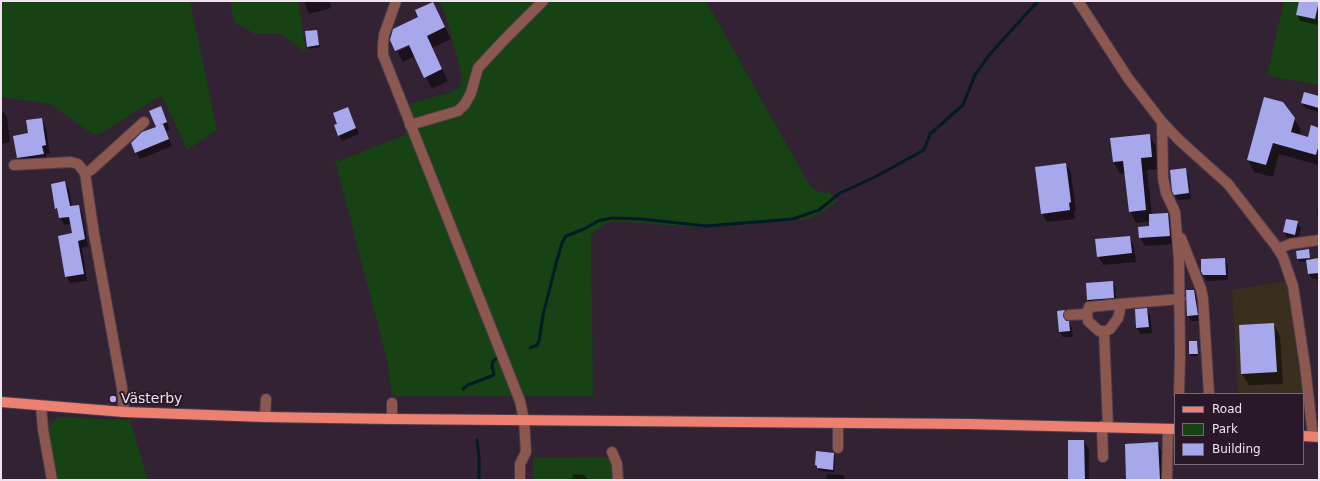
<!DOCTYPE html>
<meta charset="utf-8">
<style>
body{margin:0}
#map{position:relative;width:1320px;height:481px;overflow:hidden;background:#332134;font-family:"DejaVu Sans",sans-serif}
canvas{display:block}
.frame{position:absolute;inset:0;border:2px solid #efe3ef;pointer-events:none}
.legend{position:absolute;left:1174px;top:393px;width:130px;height:72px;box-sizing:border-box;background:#291829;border:1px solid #786978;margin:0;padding:5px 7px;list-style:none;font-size:12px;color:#efe3ef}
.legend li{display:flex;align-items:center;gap:8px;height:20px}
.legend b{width:20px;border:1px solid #786978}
</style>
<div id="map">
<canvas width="1320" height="481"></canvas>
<div class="frame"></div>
<ul class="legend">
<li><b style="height:5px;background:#ec8172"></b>Road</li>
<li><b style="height:11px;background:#174214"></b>Park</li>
<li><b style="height:11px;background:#a7a7ec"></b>Building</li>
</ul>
</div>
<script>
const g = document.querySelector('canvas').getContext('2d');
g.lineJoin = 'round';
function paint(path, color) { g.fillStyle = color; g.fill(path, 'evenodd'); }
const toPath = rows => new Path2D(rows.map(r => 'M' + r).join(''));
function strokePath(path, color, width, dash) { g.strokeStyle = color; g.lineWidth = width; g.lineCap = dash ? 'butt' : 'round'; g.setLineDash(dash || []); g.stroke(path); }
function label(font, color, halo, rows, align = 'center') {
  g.font = font + ' "DejaVu Sans",sans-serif'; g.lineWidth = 4; g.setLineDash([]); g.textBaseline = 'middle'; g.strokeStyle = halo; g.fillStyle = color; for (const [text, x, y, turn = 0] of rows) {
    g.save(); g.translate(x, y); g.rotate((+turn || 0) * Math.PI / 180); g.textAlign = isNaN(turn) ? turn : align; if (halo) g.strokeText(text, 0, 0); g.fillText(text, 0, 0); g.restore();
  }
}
paint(toPath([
 [1287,281,1302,394,1238,394,1232,290]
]), '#3a2e1f');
paint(toPath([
 [1,1,190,1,217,130,187,150,163,98,159,97,98,135,94,134,88,131,51,104,1,97],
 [230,1,298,1,306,53,281,34,255,34,234,22],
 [439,1,706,1,809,184,816,191,823,193,830,192,837,201,825,210,810,218,798,220,705,228,614,221,605,224,592,233,591,239,593,396,392,396,387,360,335,160,339,161,405,135,406,131,397,107,448,93,459,88,462,77,446,16],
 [1284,1,1319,1,1319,85,1284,79,1267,75],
 [59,417,130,420,148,480,56,480,49,437,49,426,55,420],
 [612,457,613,480,533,480,533,458]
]), '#174214');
paint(toPath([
 [304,1,330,1,331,8,309,14],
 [1300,1,1319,1,1318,25,1300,21,1297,15],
 [432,3,451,39,432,48,448,81,432,89,415,56,403,62,391,40,420,17],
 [413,42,414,44,397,52,397,49],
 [316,31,320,47,310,49,308,46],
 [1319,97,1319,112,1305,108,1302,103],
 [160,107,170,129,166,131,172,146,140,159,136,152,157,127],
 [4,112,7,117,10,142,1,144,1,113],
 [351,114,359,134,342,141,339,135,339,124],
 [41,119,46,128,50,154,46,154,48,163,23,167,18,158,14,136,29,134],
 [1294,119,1301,130,1299,136,1308,138,1319,129,1319,165,1279,154,1273,177,1254,172,1248,160],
 [1149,135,1156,147,1158,169,1147,170,1152,215,1168,214,1173,223,1175,244,1145,246,1140,237,1151,227,1150,221,1136,223,1130,211,1126,173,1120,174,1114,162,1111,139],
 [1066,164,1071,173,1076,211,1074,211,1075,219,1047,222,1042,213],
 [1185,169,1188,175,1191,199,1178,200,1173,191],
 [65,182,69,189,72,207,78,206,82,213,88,246,82,248,87,281,70,283,66,276,73,234,71,224,64,225,56,208],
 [1318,204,1319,204,1319,219,1317,216],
 [1297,222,1301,228,1298,240,1287,238,1284,232],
 [1129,237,1134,246,1136,262,1103,265,1098,256],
 [1309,250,1311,260,1319,259,1319,284,1316,279,1312,279,1309,274,1308,261,1299,262,1298,259,1297,252],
 [1225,260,1228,265,1228,280,1207,281,1203,275],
 [1112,282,1115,287,1116,304,1091,305,1088,300],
 [1194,291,1197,297,1200,321,1191,321,1188,316],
 [1146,309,1150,315,1152,333,1141,334,1137,328],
 [1065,311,1068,316,1065,322,1069,322,1072,328,1073,337,1063,337,1060,332,1058,312],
 [1274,324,1280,336,1283,384,1249,385,1242,374],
 [1197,342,1198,345,1198,356,1191,356,1190,354],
 [1084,441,1089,450,1089,480,1069,480],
 [1157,443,1164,455,1165,480,1127,480],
 [833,454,835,456,834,472,819,471,816,465],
 [573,474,584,475,588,480,572,480],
 [827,474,843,475,846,480,826,480]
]), '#0007');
strokePath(toPath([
 [530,348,537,345,539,341,543,315,557,260,562,243,566,236,584,229,598,221,611,218,641,219,706,226,793,219,819,210,840,193,875,177,924,150,930,134,963,105,975,75,989,55,1038,1],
 [463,389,468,385,494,375,492,366,493,361,496,359],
 [477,440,479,458,479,480]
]), '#031b27', 3);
paint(toPath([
 [1299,1,1319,1,1315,19,1296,15],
 [433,2,445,27,427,36,442,69,424,78,409,45,395,51,390,40,393,29,418,17,415,10],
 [317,30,319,45,307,47,305,31],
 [1304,92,1319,96,1319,108,1301,103],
 [1264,97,1283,102,1295,118,1291,132,1308,137,1311,125,1319,128,1319,144,1316,155,1273,143,1266,165,1247,160],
 [161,106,167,122,160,125,163,124,169,139,135,153,131,143,142,132,156,127,149,111],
 [348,107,356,128,338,136,334,125,337,124,333,113],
 [42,118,46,145,42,146,44,154,17,158,13,136,28,133,26,120],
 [1150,134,1152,157,1141,158,1146,210,1129,212,1123,161,1113,162,1110,138],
 [1066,163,1071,202,1069,203,1070,210,1041,214,1035,167],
 [1186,168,1189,193,1174,195,1172,191,1170,170],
 [65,181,70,206,79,205,85,239,78,241,84,274,65,277,58,236,72,233,69,217,59,218,57,208,55,209,51,184],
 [1168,213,1170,236,1139,238,1138,227,1149,226,1149,214],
 [1286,219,1298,221,1295,235,1283,232],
 [1130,236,1132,253,1097,257,1095,239],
 [1309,249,1310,258,1297,259,1296,251],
 [1225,258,1226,275,1203,275,1201,271,1201,259],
 [1319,258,1319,273,1308,274,1306,260],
 [1113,281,1114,298,1087,300,1086,283],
 [1186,290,1194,290,1198,315,1187,316],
 [1147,308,1149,327,1136,328,1135,309],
 [1065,310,1063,316,1066,321,1069,321,1070,331,1059,332,1057,311],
 [1274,323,1277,372,1241,374,1239,325],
 [1189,341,1197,341,1198,354,1189,354],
 [1068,440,1084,440,1085,480,1068,480],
 [1158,442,1160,480,1126,480,1125,444],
 [816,451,834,453,833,470,817,468,817,466,815,465]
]), '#a7a7ec');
const minor = toPath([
 [396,1,384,35,383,44,383,55,520,401,524,420,526,452,520,464,520,480],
 [1078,1,1128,78,1162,122,1179,140,1228,184,1276,246,1283,257,1293,286,1305,366,1313,436],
 [1162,122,1163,178,1166,193,1175,212,1179,259,1180,358,1179,394],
 [410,125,458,111,465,104,471,93,478,68,505,39,543,1],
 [14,165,71,162,78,164,85,173,94,234,122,388,124,412],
 [85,173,91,170,144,122],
 [1181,238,1201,289,1203,299,1209,394],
 [1278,249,1290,244,1319,240],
 [1120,304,1120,310,1118,318,1110,329,1106,331,1099,331,1088,321,1087,314,1089,307,1120,304,1180,299],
 [1069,315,1087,314],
 [1104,331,1108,426],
 [41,406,43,429,52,480],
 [265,417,266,399],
 [392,419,392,403],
 [838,423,838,448],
 [1102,426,1103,457],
 [612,452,617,464,618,480],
 [1167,480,1168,429]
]);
const major = toPath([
 [1,402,124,412,265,417,392,419,968,424,1175,429],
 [1303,436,1319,437]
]);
strokePath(minor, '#4d3c4e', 12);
strokePath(major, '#4d3c4e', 12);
strokePath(minor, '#8b574f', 10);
strokePath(major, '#ec8172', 10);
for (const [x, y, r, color] of [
 [113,399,4,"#c1a8f3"]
]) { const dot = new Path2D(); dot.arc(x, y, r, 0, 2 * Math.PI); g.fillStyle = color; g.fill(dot); strokePath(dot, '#291829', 1.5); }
label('14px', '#efe3ef', '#291829', [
 ["Västerby",121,399]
], 'left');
</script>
